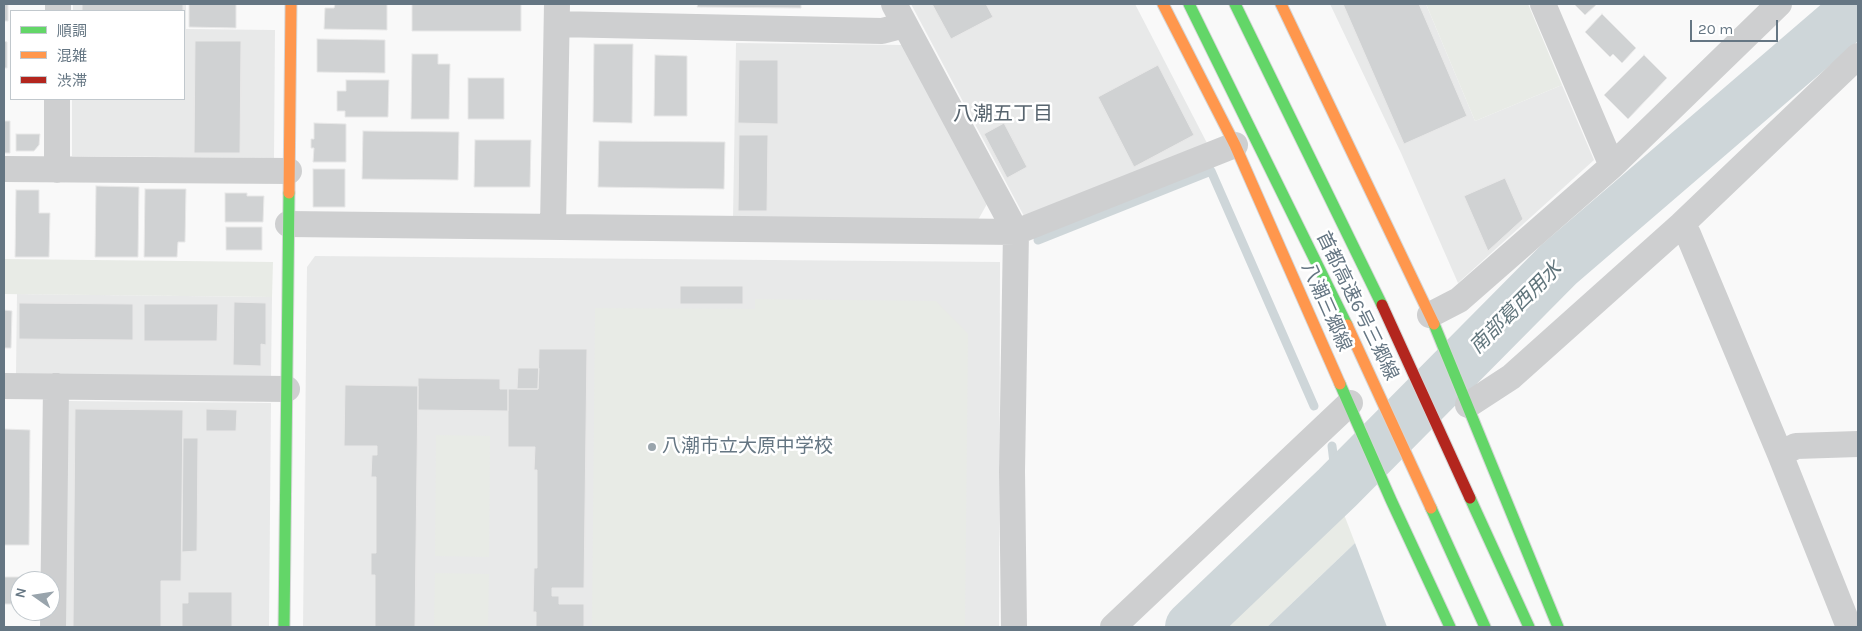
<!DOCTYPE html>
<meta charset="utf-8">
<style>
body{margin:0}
#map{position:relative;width:1862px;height:631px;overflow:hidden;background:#f9f9f9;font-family:Karla,"Noto Sans JP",sans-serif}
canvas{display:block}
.frame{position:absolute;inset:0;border:5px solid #657683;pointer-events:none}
.legend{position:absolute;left:10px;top:10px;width:175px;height:90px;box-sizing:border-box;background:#fff;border:1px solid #c1c8cd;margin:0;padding:6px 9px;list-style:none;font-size:15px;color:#657683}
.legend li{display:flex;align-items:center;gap:10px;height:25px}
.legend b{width:25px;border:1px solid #c1c8cd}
.north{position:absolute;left:10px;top:571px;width:50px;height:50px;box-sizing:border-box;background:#fff;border:1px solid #c1c8cd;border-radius:50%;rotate:283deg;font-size:14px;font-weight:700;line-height:20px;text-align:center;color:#657683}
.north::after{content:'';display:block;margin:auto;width:18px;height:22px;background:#99a4ac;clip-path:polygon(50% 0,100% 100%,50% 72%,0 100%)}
.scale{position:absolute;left:1690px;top:20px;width:88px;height:22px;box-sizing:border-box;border:2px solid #657683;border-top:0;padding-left:6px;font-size:15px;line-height:18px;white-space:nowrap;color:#657683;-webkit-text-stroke:4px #fff;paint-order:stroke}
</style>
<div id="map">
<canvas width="1862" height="631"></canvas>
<div class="frame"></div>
<ul class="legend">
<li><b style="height:6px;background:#63d668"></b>順調</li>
<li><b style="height:6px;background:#ff974d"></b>混雑</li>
<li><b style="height:6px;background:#b3261e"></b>渋滞</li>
</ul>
<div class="north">N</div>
<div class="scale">20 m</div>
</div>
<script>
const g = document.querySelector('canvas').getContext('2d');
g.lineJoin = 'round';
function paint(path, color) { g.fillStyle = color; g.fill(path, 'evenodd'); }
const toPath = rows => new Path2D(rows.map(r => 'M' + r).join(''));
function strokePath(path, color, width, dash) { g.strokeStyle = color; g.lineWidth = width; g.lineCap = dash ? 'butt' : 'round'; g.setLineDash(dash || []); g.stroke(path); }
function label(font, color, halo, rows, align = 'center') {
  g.font = font + ' Karla,"Noto Sans JP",sans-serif'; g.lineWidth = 5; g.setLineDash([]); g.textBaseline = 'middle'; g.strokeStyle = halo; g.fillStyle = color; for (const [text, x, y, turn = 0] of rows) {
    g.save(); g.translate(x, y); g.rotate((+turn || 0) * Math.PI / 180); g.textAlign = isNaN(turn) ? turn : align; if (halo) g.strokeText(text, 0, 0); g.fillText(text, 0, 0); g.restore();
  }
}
paint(toPath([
 [73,4,186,4,186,29,275,30,274,158,72,156,72,99,184,99,184,11,73,11],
 [911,4,1135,4,1208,145,1025,218],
 [1330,4,1426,4,1475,121,1562,85,1594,160,1458,283,1401,153],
 [736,43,902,45,987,204,978,220,733,218],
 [315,256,1000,262,999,627,303,627,307,267],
 [17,294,272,297,271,377,16,374],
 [68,401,271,403,269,627,65,627]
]), '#e8e9e9');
paint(toPath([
 [1426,4,1528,4,1562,85,1475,121],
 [4,259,273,262,272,297,4,294],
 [755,299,936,301,968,334,965,627,592,627,595,308,755,309],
 [436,435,490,436,489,557,435,556],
 [1340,504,1355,543,1267,627,1211,627],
 [435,573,489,574,488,627,434,627]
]), '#e8ebe6');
paint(toPath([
 [1355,543,1387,627,1267,627]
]), '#ced6d9');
strokePath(toPath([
 [1038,240,1211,171,1314,406],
 [1332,446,1337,488]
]), '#ced6d9', 9);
strokePath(toPath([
 [1191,627,1337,488,1559,264,1858,7]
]), '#ced6d9', 52);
const building = toPath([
 [4,4,8,4,8,21,4,21,4,4],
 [82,4,183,4,183,11,82,11,82,4],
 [189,4,236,4,236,28,189,27,189,4],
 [335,4,387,4,387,30,324,29,325,8,334,8,335,4],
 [412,4,521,4,521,31,412,31,412,4],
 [698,4,801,4,801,8,697,7,698,4],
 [932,4,986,4,993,17,951,39,932,4],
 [1343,4,1419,4,1467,116,1404,144,1343,4],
 [1574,4,1597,4,1585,15,1574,4],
 [1602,14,1636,48,1622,63,1613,54,1610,57,1585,32,1602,14],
 [317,39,385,40,385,73,317,72,317,39],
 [4,41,7,42,7,68,4,68,4,41],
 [195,41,241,41,240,153,194,153,195,41],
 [594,44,633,44,632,123,593,122,594,44],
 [412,54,438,54,438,64,450,64,449,119,411,119,412,54],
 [655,55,687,56,687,116,654,116,655,55],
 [1644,55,1667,78,1628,119,1604,95,1644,55],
 [739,60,778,60,778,124,738,123,739,60],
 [1158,65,1194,135,1134,167,1098,97,1158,65],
 [468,78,504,78,504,119,468,119,468,78],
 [346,80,389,80,388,117,345,117,345,111,337,111,337,91,346,91,346,80],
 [4,121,10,121,10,153,4,153,4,121],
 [314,123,346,124,346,162,313,162,314,148,311,148,311,139,314,139,314,123],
 [1004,123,1027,167,1007,178,984,134,1004,123],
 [363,131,459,132,458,180,362,179,363,131],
 [16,134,40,134,39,145,34,151,16,151,16,134],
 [739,135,768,135,767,211,738,211,739,135],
 [475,140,531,140,530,187,474,187,475,140],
 [599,141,725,142,724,189,598,187,599,141],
 [313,169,345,169,345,207,313,207,313,169],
 [1505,178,1523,219,1488,251,1464,196,1505,178],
 [96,186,139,187,138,257,95,257,96,186],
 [145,189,186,189,185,242,178,242,177,257,144,257,145,189],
 [16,190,39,190,39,213,50,213,49,257,15,257,16,190],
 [225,193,247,193,247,196,264,196,263,222,225,222,225,193],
 [226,227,262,227,262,250,226,250,226,227],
 [680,286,743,286,743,304,680,304,680,286],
 [234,302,266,303,266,345,261,344,261,366,233,365,234,302],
 [19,303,133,304,133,340,19,339,19,303],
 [144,304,218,304,217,341,144,341,144,304],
 [4,310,12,311,11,348,4,348,4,310],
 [539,349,587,349,584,588,552,588,552,596,559,596,559,604,584,604,584,627,536,627,536,612,533,612,534,568,537,568,537,470,534,470,535,447,508,447,508,389,538,389,539,349],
 [518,368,539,368,538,389,517,389,518,368],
 [418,378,500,379,500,389,508,389,508,411,418,410,418,378],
 [345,385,418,386,415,627,375,627,375,575,371,575,371,553,376,553,376,477,371,477,372,455,377,455,377,446,344,446,345,385],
 [75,409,183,410,181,581,161,581,161,627,73,627,75,409],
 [206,409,237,410,236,431,206,431,206,409],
 [4,429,30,430,29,545,4,545,4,429],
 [183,438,198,438,197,551,182,552,183,438],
 [4,577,22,577,22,581,20,581,20,604,4,604,4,577],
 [188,592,232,592,232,627,182,627,182,603,188,603,188,592]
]);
paint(building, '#d0d2d3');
strokePath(building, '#e8e8e8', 1);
const fast = toPath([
 [1189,4,1347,325],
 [1235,4,1382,305],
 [1434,324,1558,627],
 [1340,384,1391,500,1450,627],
 [1470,498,1529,627],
 [1431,508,1485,627],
 [284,627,289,193]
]);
const slow = toPath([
 [1163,4,1235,145,1340,384],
 [1281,4,1434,324],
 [289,193,291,4],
 [1347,325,1431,508]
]);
const jam = toPath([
 [1382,305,1470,498]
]);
strokePath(fast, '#d5d6d7', 13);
strokePath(slow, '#d5d6d7', 13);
strokePath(jam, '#d5d6d7', 13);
strokePath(toPath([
 [894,4,1016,232,1012,471,1014,627],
 [1543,4,1612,166],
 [58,11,58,4],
 [557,24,882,31,905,25],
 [4,169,289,171],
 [57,170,57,99],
 [288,224,1016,232,1235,145],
 [1681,225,1688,234,1780,454,1849,627],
 [553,226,557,4],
 [1430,315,1459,300,1612,166,1779,4],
 [4,386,287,389],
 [1468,405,1511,377,1681,225,1858,56],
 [1780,454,1796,446,1858,444],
 [53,627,56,386],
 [1113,627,1350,403]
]), '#cecfd0', 26);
strokePath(fast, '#63d668', 11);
strokePath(slow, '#ff974d', 11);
strokePath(jam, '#b3261e', 11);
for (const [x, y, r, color] of [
 [652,447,5,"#99a4ac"]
]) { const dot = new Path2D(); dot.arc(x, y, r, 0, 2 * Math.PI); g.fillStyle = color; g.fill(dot); strokePath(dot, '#fff', 2); }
label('19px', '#657683', '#fff', [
 ["首都高速6号三郷線",1357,306,64],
 ["八潮三郷線",1326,307,66]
]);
label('19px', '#657683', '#fff', [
 ["八潮市立大原中学校",662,447]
], 'left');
label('20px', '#57646e', '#fff', [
 ["八潮五丁目",1003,114]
]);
label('italic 20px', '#60757c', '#fff', [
 ["南部葛西用水",1516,308,-45]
]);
</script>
